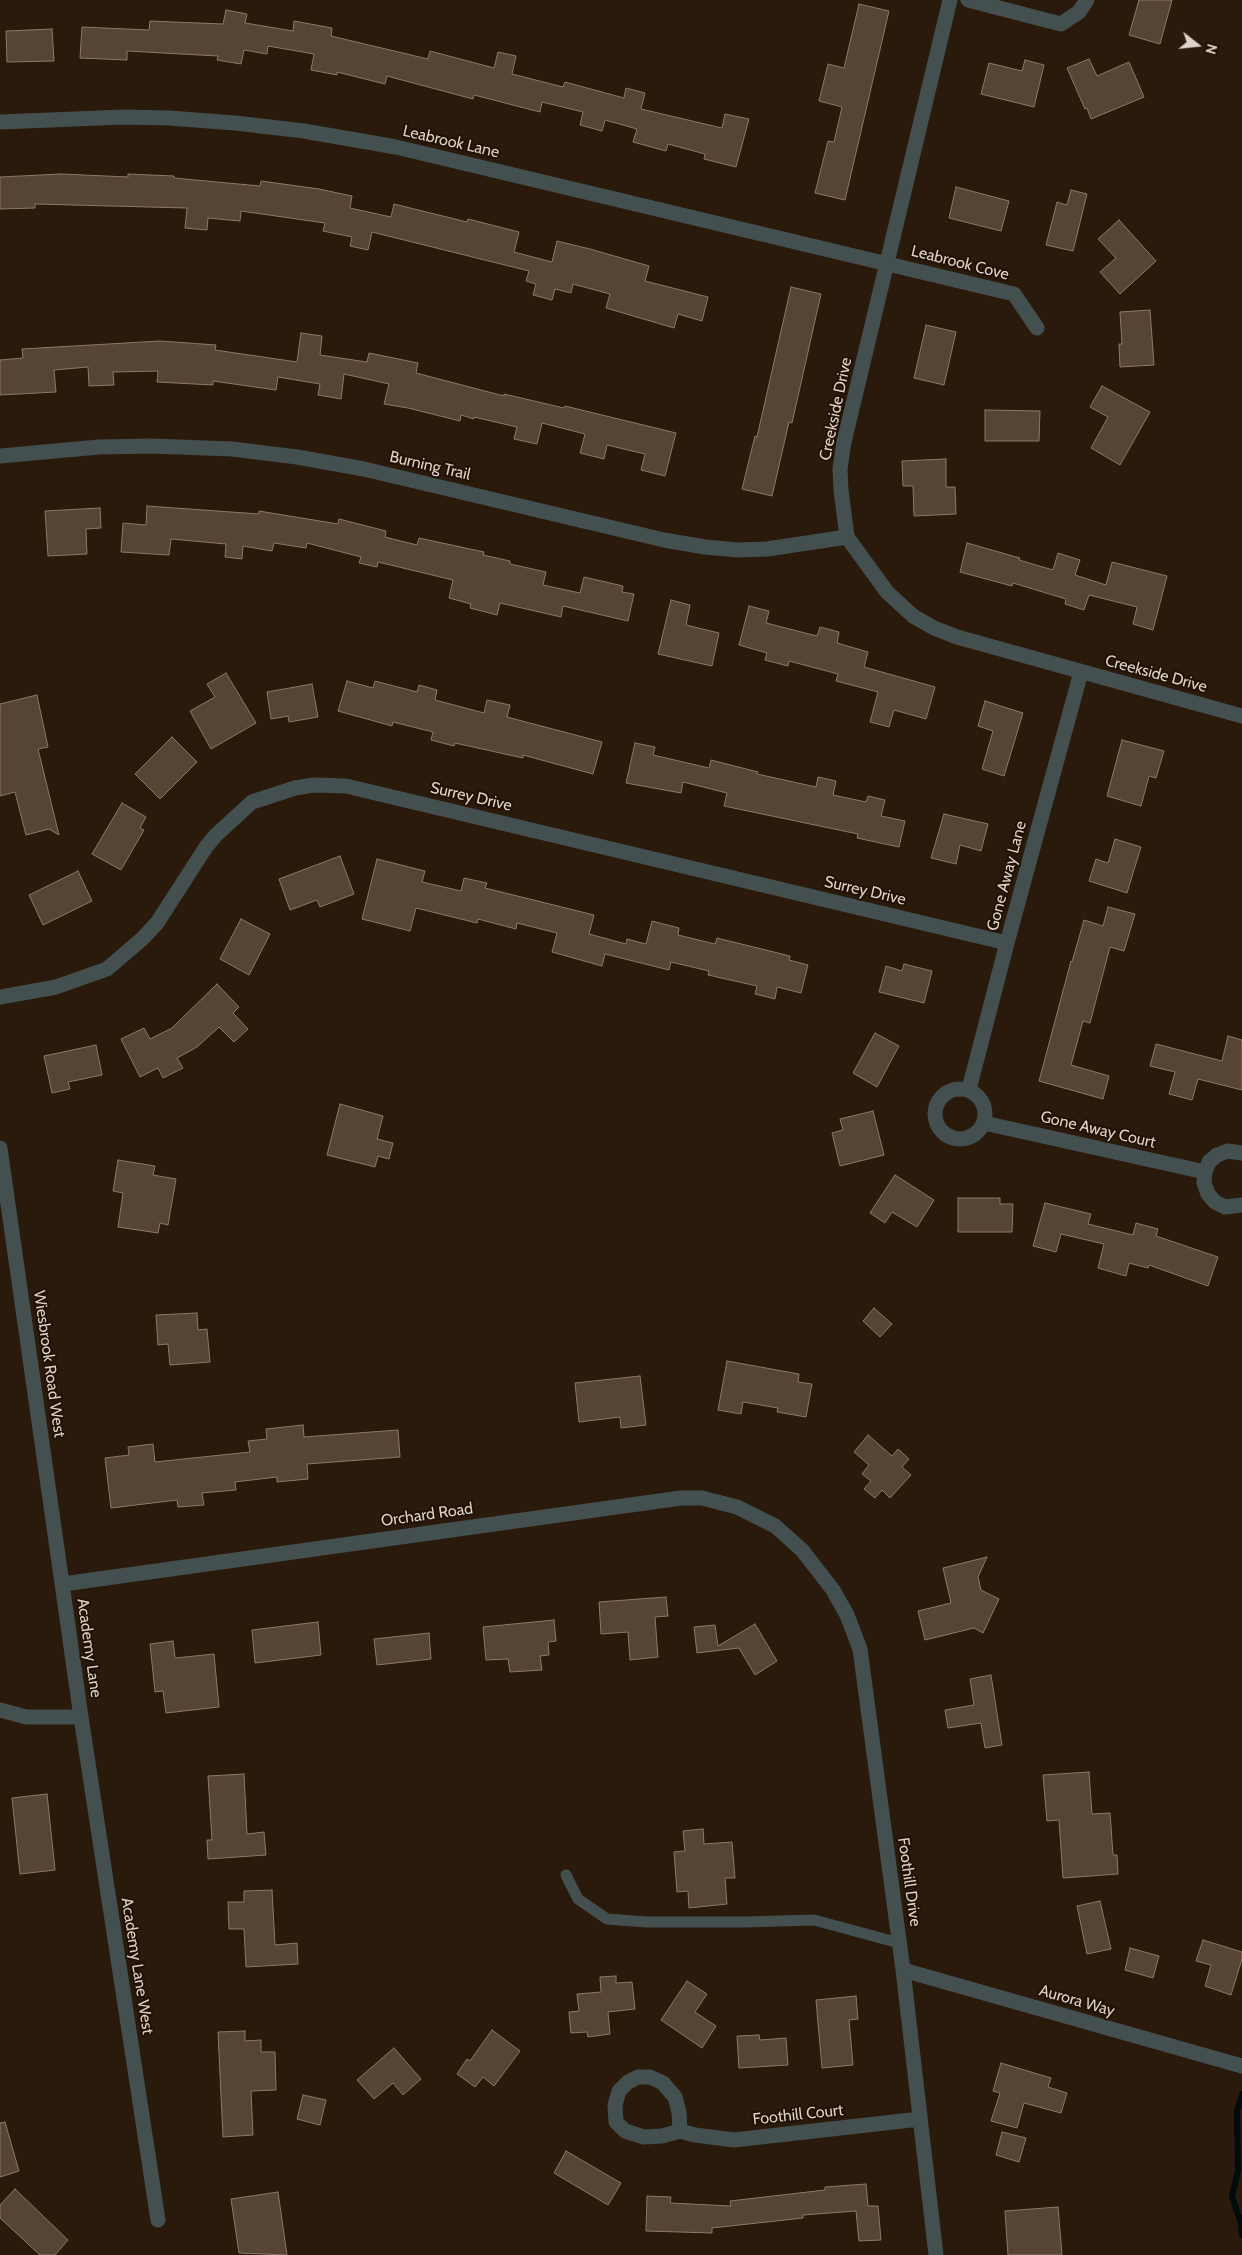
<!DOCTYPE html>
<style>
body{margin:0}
#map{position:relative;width:1242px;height:2255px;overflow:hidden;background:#2a1a0c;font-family:Cabin,sans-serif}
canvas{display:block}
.north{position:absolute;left:1172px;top:20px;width:50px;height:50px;-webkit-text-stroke:4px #201104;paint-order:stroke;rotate:106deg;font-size:14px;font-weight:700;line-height:20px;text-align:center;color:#ddd2c9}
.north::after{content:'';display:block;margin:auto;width:18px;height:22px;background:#ddd2c9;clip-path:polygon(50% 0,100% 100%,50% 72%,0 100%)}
</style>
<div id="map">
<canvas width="1242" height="2255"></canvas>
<div class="north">N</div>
</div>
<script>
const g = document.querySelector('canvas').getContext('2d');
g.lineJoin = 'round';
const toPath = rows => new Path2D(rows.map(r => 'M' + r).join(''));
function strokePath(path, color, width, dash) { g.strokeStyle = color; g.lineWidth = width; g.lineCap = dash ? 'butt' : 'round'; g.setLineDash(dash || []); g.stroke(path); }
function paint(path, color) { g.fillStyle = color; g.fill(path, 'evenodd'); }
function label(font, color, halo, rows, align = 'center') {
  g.font = font + ' Cabin,sans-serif'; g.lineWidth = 4; g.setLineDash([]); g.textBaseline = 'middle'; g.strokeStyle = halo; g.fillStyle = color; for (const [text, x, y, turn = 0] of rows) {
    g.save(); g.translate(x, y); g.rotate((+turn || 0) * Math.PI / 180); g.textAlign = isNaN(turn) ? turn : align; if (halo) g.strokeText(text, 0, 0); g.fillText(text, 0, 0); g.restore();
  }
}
strokePath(toPath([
 [1242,2094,1237,2111,1238,2171,1232,2196,1241,2223,1242,2235]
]), '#000b0b', 6);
const building = toPath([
 [1139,0,1172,0,1160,44,1129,35,1139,0],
 [859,4,889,11,845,200,815,193,828,141,834,142,842,107,819,101,828,64,844,68,859,4],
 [226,10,247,14,245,23,293,31,294,21,332,28,331,36,428,59,430,51,494,68,498,52,516,56,512,74,563,87,565,82,624,98,626,88,645,93,641,109,722,128,725,114,749,119,736,167,704,159,705,154,668,144,666,151,633,142,637,129,605,120,602,131,580,125,583,112,542,102,540,112,474,95,473,99,387,76,385,84,337,72,337,75,311,70,314,54,268,46,267,54,244,50,241,64,217,60,218,56,127,51,127,60,80,58,82,27,149,30,150,21,223,24,226,10],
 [52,29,54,61,7,62,6,31,52,29],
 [1089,59,1097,76,1129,62,1144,97,1091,119,1087,108,1085,109,1067,68,1089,59],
 [1025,60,1044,65,1034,107,981,94,989,63,1022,71,1025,60],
 [61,174,128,177,128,174,174,176,174,178,260,186,261,181,319,189,352,196,350,208,391,217,394,204,467,222,468,219,519,232,514,252,552,262,557,241,590,249,649,266,645,281,708,297,702,321,678,314,674,328,606,308,610,294,573,284,571,293,555,289,552,300,533,295,536,284,526,281,529,271,372,232,368,250,350,246,352,237,323,231,325,223,241,211,240,221,208,218,207,230,185,228,187,208,35,204,35,208,0,209,0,177,61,174],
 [956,187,1009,201,1001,231,949,218,956,187],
 [1071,190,1087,194,1073,251,1046,245,1057,202,1067,205,1071,190],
 [1119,220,1156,261,1120,294,1100,272,1116,258,1098,239,1119,220],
 [791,287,821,294,792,423,789,422,772,496,742,489,755,436,757,437,791,287],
 [1150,310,1154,365,1120,367,1119,344,1122,344,1120,312,1150,310],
 [926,325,956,332,944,385,914,378,926,325],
 [301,333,322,336,320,355,367,362,369,353,418,363,416,373,504,396,504,394,564,408,565,406,676,433,665,476,641,470,645,454,607,445,604,459,580,453,585,434,542,423,537,444,514,439,517,427,474,417,474,419,461,415,460,421,408,408,384,404,389,384,344,374,341,399,318,395,320,384,278,377,276,390,213,381,213,385,157,382,158,371,113,372,114,385,89,386,88,367,54,370,56,392,0,395,0,360,23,358,22,349,160,341,216,345,215,350,297,362,301,333],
 [1102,386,1150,412,1120,465,1091,448,1108,417,1090,407,1102,386],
 [985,410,1040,411,1039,441,985,441,985,410],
 [946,459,946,487,955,487,956,514,914,516,913,486,903,486,902,461,946,459],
 [147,506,259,514,259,511,338,524,339,519,386,531,385,537,417,545,419,538,484,552,483,555,510,561,510,564,546,572,543,585,580,593,584,577,623,586,622,592,634,594,628,621,563,606,561,617,500,603,497,615,470,608,471,604,449,598,453,580,378,562,377,567,359,563,361,557,307,543,306,548,274,543,272,551,243,546,242,559,225,557,226,544,171,539,169,555,121,552,123,523,146,525,147,506],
 [100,508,101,528,86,529,87,554,48,556,45,511,100,508],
 [967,543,1020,558,1019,560,1053,570,1058,553,1080,560,1075,575,1106,585,1112,562,1167,576,1153,630,1133,624,1137,607,1089,595,1084,610,1065,604,1066,599,1013,583,1012,586,960,572,967,543],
 [671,600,690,605,686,625,719,633,712,666,658,654,671,600],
 [749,606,769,611,766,623,817,636,820,627,839,632,837,643,868,652,864,667,935,687,926,719,894,710,889,727,870,722,878,692,836,681,838,674,789,661,788,666,765,660,767,653,739,645,749,606],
 [226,673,256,723,211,749,190,711,215,697,207,684,226,673],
 [347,681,373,688,375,681,417,692,419,685,437,690,435,700,484,713,487,700,510,705,507,717,602,742,593,774,523,755,523,758,455,743,454,746,431,740,433,732,393,722,392,726,338,711,347,681],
 [312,684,318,717,289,722,288,716,271,719,267,692,312,684],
 [37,695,48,747,38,749,59,835,49,829,26,835,15,792,0,796,0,704,37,695],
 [985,701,1023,713,1004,776,982,769,993,731,978,726,985,701],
 [172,737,197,762,160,799,135,774,172,737],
 [1122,740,1164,751,1156,778,1149,776,1141,806,1107,796,1122,740],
 [635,743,655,747,653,755,709,768,711,760,758,772,757,774,816,787,818,777,836,781,833,795,866,802,868,796,885,800,881,816,905,821,899,847,857,838,858,834,724,806,727,793,683,782,681,793,626,783,635,743],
 [122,803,146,817,140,828,144,830,121,870,92,854,122,803],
 [944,814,988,824,981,851,960,845,956,864,931,858,944,814],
 [1115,839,1141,847,1127,893,1089,881,1096,859,1108,863,1115,839],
 [340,856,354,894,320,907,317,900,290,910,279,879,340,856],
 [377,859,425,871,422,882,461,891,464,878,487,883,485,888,594,915,589,934,626,944,627,939,646,944,652,921,679,928,678,935,715,944,717,938,790,956,789,960,808,965,801,993,777,987,775,999,755,994,757,986,708,975,709,971,671,962,669,970,605,954,602,966,552,952,557,933,517,923,516,929,478,919,477,923,416,908,410,931,362,919,377,859],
 [78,871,92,901,43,925,29,895,78,871],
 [1108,907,1135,914,1124,951,1110,947,1090,1023,1083,1021,1071,1065,1109,1076,1103,1099,1039,1081,1071,961,1072,962,1084,920,1103,926,1108,907],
 [241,919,270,934,249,975,220,959,241,919],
 [904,964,932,971,924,1003,879,992,886,966,902,971,904,964],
 [217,984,239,1007,233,1013,248,1029,234,1042,219,1027,197,1047,177,1058,183,1068,163,1078,158,1068,140,1077,121,1039,144,1028,150,1039,172,1028,217,984],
 [875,1033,899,1046,877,1087,853,1073,875,1033],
 [1228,1036,1242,1040,1242,1090,1198,1079,1192,1100,1169,1094,1175,1072,1150,1066,1156,1044,1222,1061,1228,1036],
 [96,1045,102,1075,68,1082,70,1089,52,1093,44,1056,96,1045],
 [340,1104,383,1116,377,1139,393,1143,389,1159,378,1156,375,1167,327,1155,340,1104],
 [873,1111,884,1155,840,1166,832,1133,843,1130,840,1119,873,1111],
 [118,1160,155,1166,153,1175,176,1179,168,1225,160,1223,158,1233,118,1227,123,1193,113,1191,118,1160],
 [895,1175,934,1200,917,1227,892,1212,885,1223,870,1213,895,1175],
 [958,1198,1000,1198,1000,1204,1013,1204,1012,1232,958,1232,958,1198],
 [1045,1203,1091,1214,1088,1224,1133,1235,1136,1223,1158,1229,1156,1236,1218,1257,1208,1286,1149,1265,1148,1268,1129,1263,1126,1276,1098,1268,1104,1244,1061,1234,1056,1252,1033,1246,1045,1203],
 [874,1308,892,1324,880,1337,863,1321,874,1308],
 [197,1313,198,1330,207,1329,210,1362,170,1365,168,1344,158,1345,156,1315,197,1313],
 [727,1361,799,1374,798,1382,812,1384,806,1417,777,1412,778,1408,743,1402,741,1414,718,1410,727,1361],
 [640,1376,646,1425,621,1428,620,1417,579,1422,575,1383,640,1376],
 [303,1425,304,1437,398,1430,400,1457,307,1464,308,1479,277,1482,277,1477,235,1482,236,1490,202,1493,204,1505,178,1507,177,1500,111,1508,105,1458,129,1455,128,1447,153,1444,155,1462,250,1452,248,1441,267,1439,266,1429,303,1425],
 [868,1435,892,1456,898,1449,909,1459,902,1467,911,1475,890,1498,882,1490,875,1498,864,1489,871,1481,862,1474,869,1465,854,1452,868,1435],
 [987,1557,978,1577,981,1590,999,1599,983,1633,974,1628,925,1640,918,1611,951,1603,943,1568,987,1557],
 [666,1597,668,1616,655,1617,658,1657,630,1660,628,1632,601,1634,599,1602,666,1597],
 [554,1620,556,1641,548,1642,549,1655,540,1656,542,1670,510,1672,508,1659,486,1660,483,1627,554,1620],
 [318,1622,321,1655,255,1663,252,1630,318,1622],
 [755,1624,777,1661,755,1675,739,1648,697,1653,694,1627,715,1625,718,1646,755,1624],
 [429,1633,431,1659,377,1665,374,1639,429,1633],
 [173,1641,175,1658,214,1654,219,1707,166,1713,163,1691,155,1692,150,1644,173,1641],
 [991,1675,1002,1745,985,1748,981,1723,948,1728,945,1710,974,1705,970,1679,991,1675],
 [1089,1772,1092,1814,1110,1813,1113,1855,1117,1855,1118,1874,1063,1878,1059,1820,1047,1821,1043,1775,1089,1772],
 [244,1774,247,1834,264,1832,266,1855,208,1859,207,1840,212,1840,208,1776,244,1774],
 [47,1794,55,1870,20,1874,12,1798,47,1794],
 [703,1829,704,1844,732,1842,735,1878,725,1878,727,1904,689,1908,688,1891,677,1892,674,1852,685,1851,683,1831,703,1829],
 [272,1890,275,1945,297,1943,298,1964,246,1967,244,1929,229,1929,228,1902,244,1902,244,1891,272,1890],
 [1100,1901,1111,1949,1087,1954,1077,1906,1100,1901],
 [1203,1940,1242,1952,1242,1959,1231,1995,1205,1986,1211,1965,1196,1961,1203,1940],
 [1130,1948,1159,1956,1153,1978,1125,1970,1130,1948],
 [616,1976,616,1983,632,1982,635,2009,608,2012,610,2034,588,2037,587,2032,571,2033,569,2012,579,2011,577,1994,601,1992,600,1977,616,1976],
 [687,1981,707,1994,695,2012,716,2026,702,2048,661,2020,687,1981],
 [856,1996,858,2019,849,2020,853,2065,822,2068,816,2000,856,1996],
 [492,2030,520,2051,494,2086,483,2077,475,2087,457,2074,467,2059,470,2061,492,2030],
 [245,2031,245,2041,261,2040,261,2052,275,2052,276,2090,251,2091,253,2135,223,2137,218,2032,245,2031],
 [759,2035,760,2040,786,2038,788,2065,739,2068,737,2036,759,2035],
 [394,2048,421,2079,403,2095,393,2083,374,2099,357,2080,394,2048],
 [1001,2063,1051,2078,1048,2087,1067,2093,1061,2113,1024,2103,1017,2128,991,2121,1000,2093,993,2091,1001,2063],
 [303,2095,326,2100,320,2125,297,2119,303,2095],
 [5,2122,19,2171,0,2177,0,2123,5,2122],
 [1002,2132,1026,2138,1019,2162,996,2155,1002,2132],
 [566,2151,621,2183,608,2205,554,2173,566,2151],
 [866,2184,868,2206,878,2206,881,2240,859,2241,856,2211,803,2215,803,2218,712,2228,712,2233,646,2231,647,2196,671,2197,670,2203,731,2206,730,2201,825,2190,825,2187,866,2184],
 [15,2189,68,2240,55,2255,40,2255,0,2218,0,2205,15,2189],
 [278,2192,287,2255,239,2253,231,2199,278,2192],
 [1058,2207,1062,2255,1008,2255,1005,2211,1058,2207]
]);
paint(building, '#564434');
strokePath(building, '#8d7968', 1);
strokePath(toPath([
 [566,1875,578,1899,607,1919,646,1922,744,1922,814,1920,899,1943]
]), '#445050', 11);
strokePath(toPath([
 [950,0,844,442,840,469,841,490,847,537,887,592,913,616,934,628,957,637,1242,716],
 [968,0,1061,24,1079,12,1087,0],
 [0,122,124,117,169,118,235,123,304,131,396,147,1014,294,1037,328],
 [0,456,99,447,152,446,232,449,297,457,364,469,664,540,705,547,738,550,767,549,847,537],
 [0,997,56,987,107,969,142,939,157,923,206,847,216,835,252,802,295,788,314,785,346,786,1007,943],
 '935 1114a25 25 0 1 1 50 0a25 25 0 1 1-50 0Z',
 [969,1089,1007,943,1081,672],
 [984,1123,1205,1172],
 [0,1148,81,1717,158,2220],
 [1242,1153,1228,1151,1217,1155,1209,1162,1205,1172,1204,1183,1208,1194,1215,1202,1225,1207,1242,1205],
 [63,1584,681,1498,702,1498,737,1507,775,1526,802,1550,833,1590,847,1615,860,1649,903,1970,936,2255],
 [0,1710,26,1717,81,1717],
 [903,1970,1242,2066],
 [680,2131,679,2112,675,2097,663,2083,650,2077,638,2077,628,2082,619,2091,615,2105,616,2122,625,2131,644,2137,662,2136,680,2131,695,2135,734,2140,920,2119]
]), '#445050', 15);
label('16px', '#ddd2c9', '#201104', [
 ["Leabrook Lane",451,142,13],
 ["Leabrook Cove",960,263,14],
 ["Creekside Drive",836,409,-78],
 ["Burning Trail",430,466,13],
 ["Creekside Drive",1156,674,15],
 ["Surrey Drive",471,797,13],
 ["Gone Away Lane",1007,876,-75],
 ["Surrey Drive",865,891,13],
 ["Gone Away Court",1098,1130,13],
 ["Wiesbrook Road West",49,1364,82],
 ["Orchard Road",427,1515,-8],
 ["Academy Lane",89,1648,82],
 ["Foothill Drive",909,1882,82],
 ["Academy Lane West",137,1966,81],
 ["Aurora Way",1077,2001,16],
 ["Foothill Court",798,2115,-6]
]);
</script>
